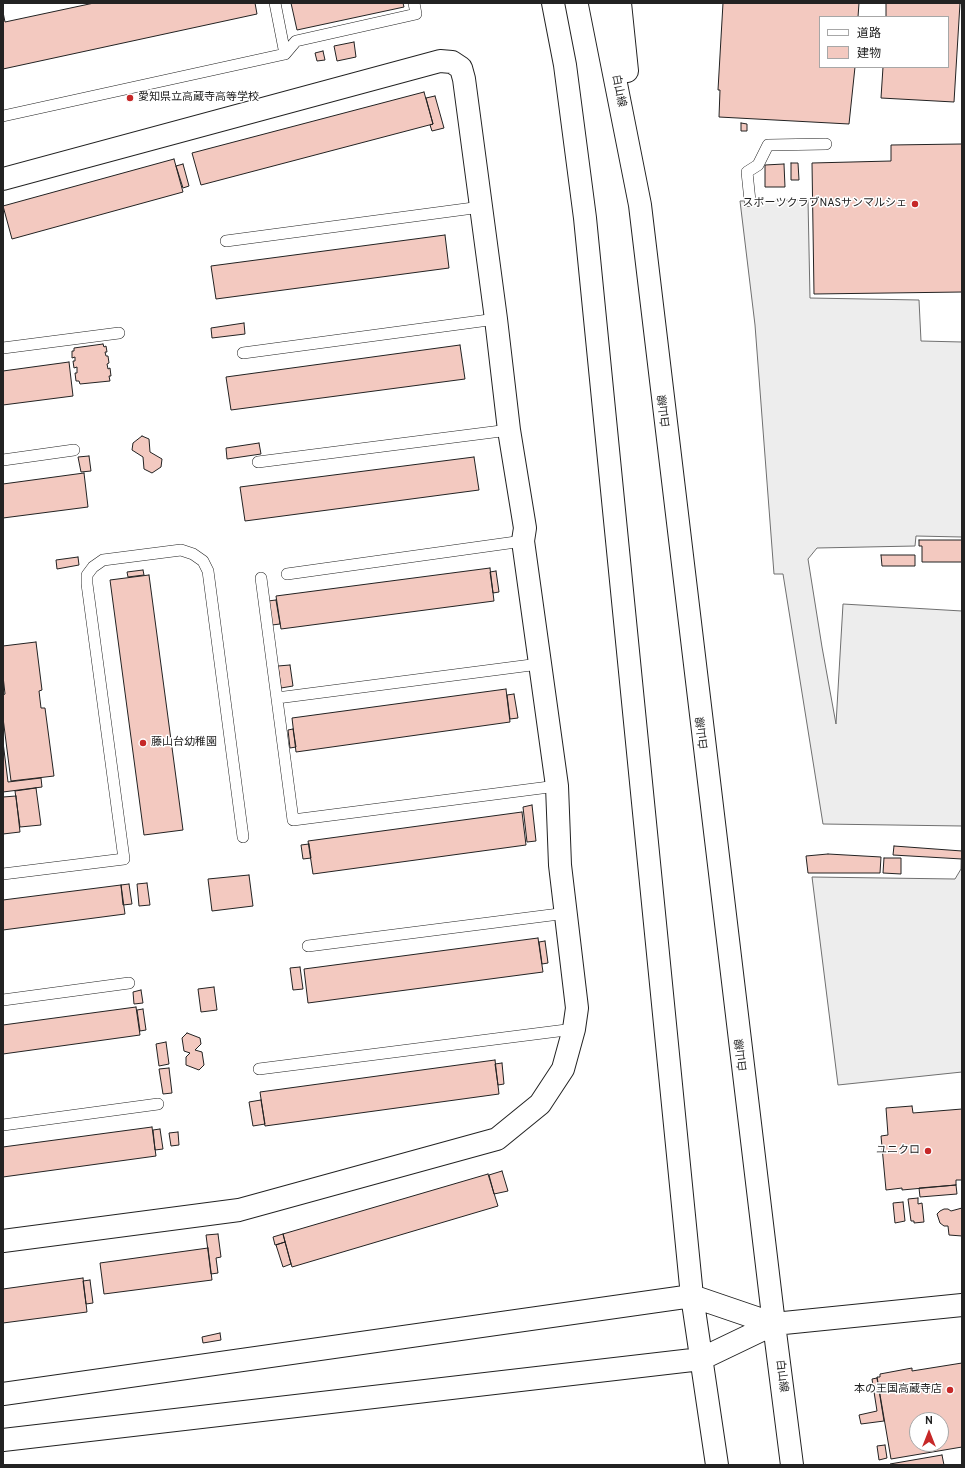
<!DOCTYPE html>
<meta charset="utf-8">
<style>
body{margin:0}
#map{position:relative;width:965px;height:1468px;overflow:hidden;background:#fff;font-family:Overpass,"Noto Sans JP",sans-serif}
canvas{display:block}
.frame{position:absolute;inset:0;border:4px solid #222;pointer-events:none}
.legend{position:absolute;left:819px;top:16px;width:130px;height:52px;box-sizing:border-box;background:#fff;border:1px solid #a7a7a7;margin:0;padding:5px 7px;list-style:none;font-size:12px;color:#222}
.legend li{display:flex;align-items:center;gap:8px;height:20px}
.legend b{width:20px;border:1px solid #a7a7a7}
.north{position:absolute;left:909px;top:1412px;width:40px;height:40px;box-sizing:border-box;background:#fff;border:1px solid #a7a7a7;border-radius:50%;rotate:0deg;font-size:11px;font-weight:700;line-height:16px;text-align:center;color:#222}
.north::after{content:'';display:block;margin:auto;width:14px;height:18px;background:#c62828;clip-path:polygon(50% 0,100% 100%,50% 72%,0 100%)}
</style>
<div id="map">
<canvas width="965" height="1468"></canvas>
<div class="frame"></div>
<ul class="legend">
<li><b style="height:5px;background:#fff"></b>道路</li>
<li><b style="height:11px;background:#f3c9c0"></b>建物</li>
</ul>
<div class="north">N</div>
</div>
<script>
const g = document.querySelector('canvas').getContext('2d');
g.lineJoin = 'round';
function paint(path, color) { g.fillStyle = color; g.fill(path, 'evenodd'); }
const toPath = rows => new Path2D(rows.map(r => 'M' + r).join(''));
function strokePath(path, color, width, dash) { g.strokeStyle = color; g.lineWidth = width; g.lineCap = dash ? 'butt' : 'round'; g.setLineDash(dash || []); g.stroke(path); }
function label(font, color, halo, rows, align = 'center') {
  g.font = font + ' Overpass,"Noto Sans JP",sans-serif'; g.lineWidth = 3; g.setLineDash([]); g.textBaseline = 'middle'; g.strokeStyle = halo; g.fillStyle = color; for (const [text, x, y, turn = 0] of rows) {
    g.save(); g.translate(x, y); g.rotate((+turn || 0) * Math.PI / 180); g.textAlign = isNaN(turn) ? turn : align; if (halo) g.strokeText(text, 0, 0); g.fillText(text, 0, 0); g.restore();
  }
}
const parking = toPath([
 [808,200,810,298,919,300,921,341,962,342,962,537,916,536,915,546,817,548,808,559,822,647,836,724,843,604,962,611,962,1072,838,1085,812,877,955,879,961,869,962,826,823,824,783,574,774,574,755,325,740,201,808,200]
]);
paint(parking, '#ededed');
strokePath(parking, '#6f6f6f', 1);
const building = toPath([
 [94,3,255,3,257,14,3,69,3,12,5,22,94,3],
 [291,3,403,3,404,7,297,30,291,3],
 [723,3,859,3,858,17,820,17,820,67,855,67,849,124,719,117,720,90,718,90,723,3],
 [886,3,960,3,954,102,881,98,883,67,948,67,948,17,886,17,886,3],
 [354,42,356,57,337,61,334,46,354,42],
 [323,51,325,60,317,61,315,53,323,51],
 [424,92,433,124,201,185,192,153,424,92],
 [435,96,444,128,432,131,430,125,433,124,426,98,435,96],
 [741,123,747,124,747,131,741,131,741,123],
 [962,144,962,292,814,294,812,163,891,161,891,145,962,144],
 [174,159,183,192,12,239,3,206,174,159],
 [791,163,798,163,799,180,791,180,791,163],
 [183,164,189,186,183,188,176,166,183,164],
 [784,164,785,187,765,187,765,165,784,164],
 [445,235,449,268,216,299,211,266,445,235],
 [244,323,245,334,212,338,211,328,244,323],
 [103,344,104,347,106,346,107,352,105,352,106,356,108,356,109,363,107,364,108,369,110,368,111,376,109,376,110,381,80,384,79,381,76,381,75,373,77,373,77,367,74,368,73,361,75,361,75,357,72,358,72,351,74,351,74,348,103,344],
 [460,345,465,379,231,410,226,377,460,345],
 [69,362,73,396,3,405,3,371,69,362],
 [142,436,149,439,150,452,162,459,161,467,152,473,144,469,143,457,132,450,133,443,142,436],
 [259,443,261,454,227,459,226,448,259,443],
 [89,456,91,471,81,472,78,457,89,456],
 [474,457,479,490,245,521,240,487,474,457],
 [84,473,88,507,3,518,3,484,84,473],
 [919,540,962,540,962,562,922,562,922,546,919,546,919,540],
 [881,555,915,555,915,566,882,566,881,555],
 [78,557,79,565,57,569,56,560,78,557],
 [490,568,494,601,281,629,276,596,490,568],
 [143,570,144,575,128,577,127,572,143,570],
 [496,571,499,592,493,593,490,572,496,571],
 [149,575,183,830,144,835,110,580,149,575],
 [276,600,280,624,272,625,268,601,276,600],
 [36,642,42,690,39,691,41,708,45,708,54,776,11,781,3,718,3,695,5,694,3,676,3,646,36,642],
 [290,665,293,686,281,688,278,666,290,665],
 [506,689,510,722,296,752,292,718,506,689],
 [514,694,518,718,510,719,507,695,514,694],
 [293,729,296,747,290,748,288,730,293,729],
 [3,742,8,782,41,778,42,787,3,792,3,742],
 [36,788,41,825,20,827,15,791,36,788],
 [16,796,20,832,3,834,3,797,16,796],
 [532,805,536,841,527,842,523,807,532,805],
 [522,812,526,845,313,874,308,841,522,812],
 [309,844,311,858,303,859,301,845,309,844],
 [894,846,962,851,962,859,893,855,894,846],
 [828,854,881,857,880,873,808,873,806,856,828,854],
 [884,858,901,858,901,874,883,873,884,858],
 [249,875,253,906,212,911,208,879,249,875],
 [147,883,150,905,139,906,137,884,147,883],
 [129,884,132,904,123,905,121,885,129,884],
 [121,885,125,914,3,930,3,900,121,885],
 [538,938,543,972,308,1003,304,969,538,938],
 [545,941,548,963,542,964,539,942,545,941],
 [300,967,303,989,293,990,290,968,300,967],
 [214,987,217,1010,201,1012,198,989,214,987],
 [141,990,143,1003,134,1004,133,992,141,990],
 [136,1007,140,1035,3,1054,3,1025,136,1007],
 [143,1009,146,1030,140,1031,137,1010,143,1009],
 [187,1033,200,1038,201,1044,195,1050,202,1052,204,1065,199,1070,186,1065,186,1057,190,1053,184,1051,182,1038,187,1033],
 [166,1042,169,1064,159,1066,156,1044,166,1042],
 [495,1060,499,1094,265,1126,260,1092,495,1060],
 [502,1063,504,1084,498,1085,495,1064,502,1063],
 [169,1068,172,1093,163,1094,159,1069,169,1068],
 [261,1100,265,1124,253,1126,249,1102,261,1100],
 [912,1106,913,1113,962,1109,962,1180,956,1180,956,1185,902,1190,902,1188,886,1190,881,1136,888,1135,886,1108,912,1106],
 [152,1127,156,1156,3,1177,3,1147,152,1127],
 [160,1129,163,1149,155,1150,153,1130,160,1129],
 [178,1132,179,1145,171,1146,169,1133,178,1132],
 [502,1171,508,1191,494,1194,489,1175,502,1171],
 [488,1174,498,1206,292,1267,283,1234,488,1174],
 [956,1185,957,1194,920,1197,919,1188,956,1185],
 [918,1198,918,1204,922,1203,924,1222,914,1223,914,1221,911,1221,908,1199,918,1198],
 [903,1202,905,1221,895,1223,893,1203,903,1202],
 [962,1208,962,1236,949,1235,948,1226,944,1226,940,1223,937,1214,940,1211,944,1209,948,1209,951,1211,962,1208],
 [218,1234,221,1257,216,1258,218,1273,211,1274,206,1235,218,1234],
 [283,1234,285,1242,275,1245,273,1237,283,1234],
 [285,1242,291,1264,283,1267,276,1245,285,1242],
 [208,1248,212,1280,104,1294,100,1263,208,1248],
 [83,1278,87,1312,3,1323,3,1289,83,1278],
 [90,1280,93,1303,86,1304,83,1281,90,1280],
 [220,1333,221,1340,203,1343,202,1337,220,1333],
 [962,1363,962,1447,891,1459,877,1377,880,1377,880,1374,912,1368,912,1371,962,1363],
 [917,1420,941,1420,941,1444,917,1444,917,1420],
 [877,1378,884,1421,861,1424,859,1415,877,1411,872,1379,877,1378],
 [885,1445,887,1458,879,1460,877,1446,885,1445],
 [942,1455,944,1465,890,1465,890,1464,942,1455]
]);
paint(building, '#f3c9c0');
strokePath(building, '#222', 1);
const lane = toPath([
 [275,3,285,54],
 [3,116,285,54,296,41,416,14,414,3],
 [750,201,747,172,758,165,768,145,826,144],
 [226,241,481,207],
 [3,348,119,333],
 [243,353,496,319],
 [3,460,74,450],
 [258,462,509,430],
 [287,574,523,541],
 [261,578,293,820,557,786],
 [277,698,539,664],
 [3,874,124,859,87,584,87,575,93,567,103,560,181,550,193,554,203,561,208,571,243,837],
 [308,946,567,913],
 [3,1000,129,983],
 [259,1069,574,1029],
 [3,1125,158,1104]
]);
const street = toPath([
 [3,179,440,61,452,62,461,68,464,79,496,319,509,430,525,528,523,541,557,786,560,865,577,1008,574,1029,563,1069,540,1104,497,1139,239,1210,3,1241]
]);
const secondary = toPath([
 [553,3,565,65,585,218,692,1296,717,1465],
 [600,3,640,205,774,1324,792,1465],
 [620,3,627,71],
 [3,1394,692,1296,774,1324],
 [3,1440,701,1359,774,1324,962,1305]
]);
strokePath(lane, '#222', 12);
strokePath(street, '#222', 24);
strokePath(secondary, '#222', 24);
strokePath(lane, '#fff', 11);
strokePath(street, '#fff', 22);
strokePath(secondary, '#fff', 22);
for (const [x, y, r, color] of [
 [130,98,4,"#c62828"],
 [915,204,4,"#c62828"],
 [143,743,4,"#c62828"],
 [928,1151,4,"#c62828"],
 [950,1390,4,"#c62828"]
]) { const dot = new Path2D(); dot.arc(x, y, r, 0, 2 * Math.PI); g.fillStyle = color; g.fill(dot); strokePath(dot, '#fff', 1.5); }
label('11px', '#222', '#fff', [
 ["白山線",618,91,79],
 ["白山線",665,411,-97],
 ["白山線",703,733,-97],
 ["白山線",742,1055,-97],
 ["白山線",781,1376,83]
]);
label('11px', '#222', '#fff', [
 ["愛知県立高蔵寺高等学校",138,98,"left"],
 ["スポーツクラブNASサンマルシェ",907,204],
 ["藤山台幼稚園",151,743,"left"],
 ["ユニクロ",920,1151],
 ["本の王国高蔵寺店",942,1390]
], 'right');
</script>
